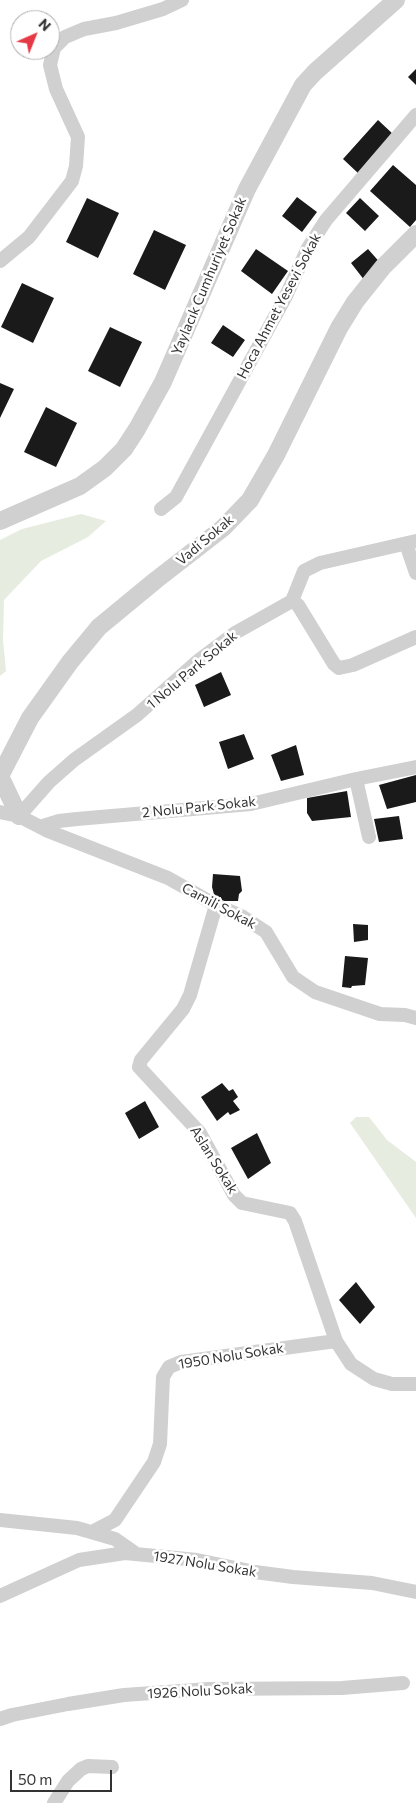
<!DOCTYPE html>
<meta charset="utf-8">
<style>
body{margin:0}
#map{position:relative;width:416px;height:1803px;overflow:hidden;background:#fff;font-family:Commissioner,sans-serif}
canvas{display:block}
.north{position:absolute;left:10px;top:10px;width:50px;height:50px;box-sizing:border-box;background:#fff;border:1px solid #adadad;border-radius:50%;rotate:44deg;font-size:14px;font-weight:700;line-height:20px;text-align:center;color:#333}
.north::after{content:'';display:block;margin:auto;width:18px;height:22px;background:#e63946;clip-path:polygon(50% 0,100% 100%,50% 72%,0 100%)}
.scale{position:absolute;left:10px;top:1770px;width:102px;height:22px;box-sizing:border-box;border:2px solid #333;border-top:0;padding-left:6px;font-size:15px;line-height:18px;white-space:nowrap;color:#333;-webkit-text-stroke:4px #fff;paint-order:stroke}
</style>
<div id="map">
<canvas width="416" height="1803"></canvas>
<div class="north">N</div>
<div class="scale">50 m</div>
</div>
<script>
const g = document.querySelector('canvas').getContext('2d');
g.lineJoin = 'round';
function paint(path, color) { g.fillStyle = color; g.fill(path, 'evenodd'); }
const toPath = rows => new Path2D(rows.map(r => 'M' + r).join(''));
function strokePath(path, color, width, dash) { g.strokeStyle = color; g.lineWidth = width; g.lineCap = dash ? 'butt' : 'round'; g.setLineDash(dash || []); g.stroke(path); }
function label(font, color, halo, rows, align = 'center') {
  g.font = font + ' Commissioner,sans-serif'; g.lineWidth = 5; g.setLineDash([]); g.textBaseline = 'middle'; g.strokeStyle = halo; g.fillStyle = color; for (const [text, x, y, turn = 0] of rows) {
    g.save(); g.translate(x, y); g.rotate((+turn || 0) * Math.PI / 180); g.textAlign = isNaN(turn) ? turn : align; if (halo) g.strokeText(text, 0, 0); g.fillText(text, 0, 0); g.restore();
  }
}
paint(toPath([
 [81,514,106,521,88,537,41,561,4,600,3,640,6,671,0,676,0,540,22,529],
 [356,1117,369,1117,387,1140,416,1162,416,1218,350,1123]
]), '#e6ecdf');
paint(toPath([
 [416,69,416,85,408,77],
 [378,120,394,135,359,174,343,159],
 [393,165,416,185,416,220,410,227,370,191],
 [297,197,317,212,302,232,282,216],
 [87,198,119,213,98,258,66,242],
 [360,198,379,216,365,231,346,213],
 [154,230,186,245,165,290,133,274],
 [256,249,288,271,272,294,241,271],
 [368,249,383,266,365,281,351,263],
 [22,283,54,298,33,343,1,327],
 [223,325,245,340,233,357,211,343],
 [110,327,142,342,120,387,88,371],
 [0,383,14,389,0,418],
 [46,407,77,423,56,467,24,452],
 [221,672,231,695,204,707,195,685],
 [244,734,254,759,228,769,219,742],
 [296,745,304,775,281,781,271,755],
 [416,775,416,802,387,809,379,785],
 [347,791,351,817,312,821,307,813,307,798],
 [399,816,403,839,379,842,374,819],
 [213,874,240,876,242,891,239,894,238,901,221,901,221,897,215,898,212,887],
 [353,924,368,925,368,940,354,942],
 [345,956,368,958,365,985,352,986,351,988,342,987],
 [222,1083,229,1091,233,1089,238,1097,233,1101,240,1110,230,1115,228,1112,217,1121,201,1097],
 [145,1101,159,1127,139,1139,125,1113],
 [257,1133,271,1163,248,1179,231,1148],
 [356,1282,375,1307,360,1324,339,1300]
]), '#1a1a1a');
strokePath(toPath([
 [0,261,29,237,72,181,76,166,78,137,56,89,50,65,54,48,65,37,84,29,116,23,163,9,182,0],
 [161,509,176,497,285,298,308,248,326,220,416,115],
 [406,544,416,573],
 [292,601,304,571,320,563,416,541],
 [356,779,369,837],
 [0,812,19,816,48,831,168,878,216,905,243,917,266,932,293,977,315,992,380,1014,405,1015,416,1018],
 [19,816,49,782,74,760,137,715,199,660,235,633,292,601,298,605,334,664,339,668,353,665,416,637],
 [40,827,59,821,77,819,251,804,356,779,416,767],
 [216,905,190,995,183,1009,141,1060,139,1067,200,1133,234,1195,242,1203,290,1213,295,1221,336,1341,351,1364,374,1379,392,1384,416,1384],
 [0,1520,77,1528,115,1539,135,1553],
 [92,1532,115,1520,154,1462,160,1444,163,1377,169,1367,181,1362,336,1341],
 [0,1596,79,1560,125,1553,197,1560,255,1572,293,1577,372,1583,416,1592],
 [0,1719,12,1715,68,1704,124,1695,209,1689,342,1688,403,1683],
 [54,1803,68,1781,81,1769,88,1766,112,1767]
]), '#d0d0d0', 14);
strokePath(toPath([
 [0,521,80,486,105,468,124,449,137,429,163,382,247,189,303,85,315,72,396,0],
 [0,776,30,718,70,662,99,627,156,580,223,528,250,500,276,455,339,328,355,302,383,267,416,234],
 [0,776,19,816]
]), '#d0d0d0', 18);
label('14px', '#333', '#fff', [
 ["Yaylacık Cumhuriyet Sokak",209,276,-67],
 ["Hoca Ahmet Yesevi Sokak",279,306,-62],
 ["Vadi Sokak",205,540,-40],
 ["1 Nolu Park Sokak",192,670,-40],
 ["2 Nolu Park Sokak",199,807,-6],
 ["Camili Sokak",219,906,28],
 ["Aslan Sokak",214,1160,58],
 ["1950 Nolu Sokak",231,1356,-9],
 ["1927 Nolu Sokak",205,1564,9],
 ["1926 Nolu Sokak",200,1691,-3]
]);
</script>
